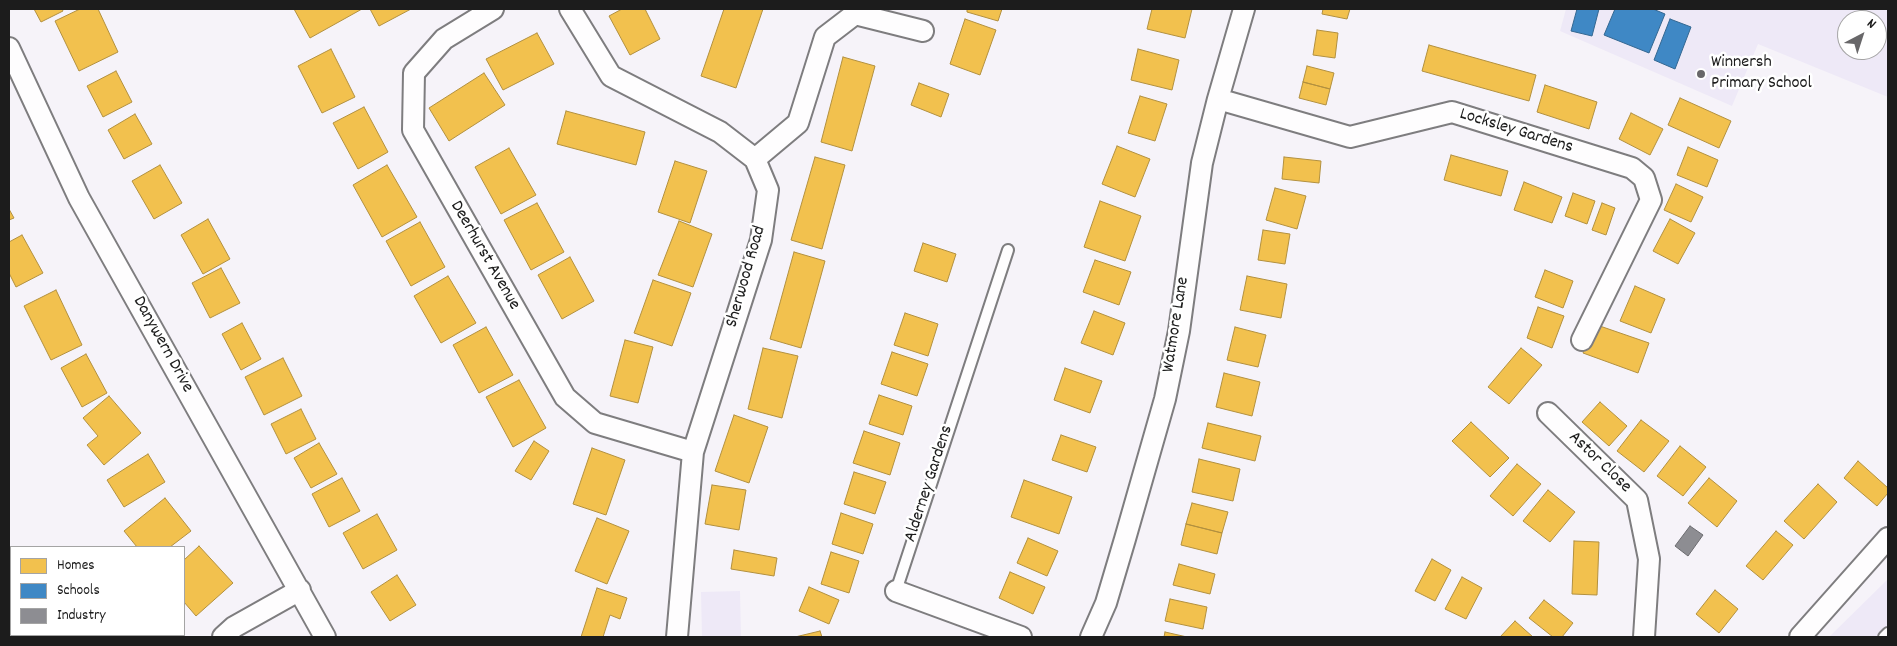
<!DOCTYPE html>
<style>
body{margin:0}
#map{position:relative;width:1897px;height:646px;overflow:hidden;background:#f6f3f9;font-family:Dekko,sans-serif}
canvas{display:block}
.frame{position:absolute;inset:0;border:10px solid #1c1c1c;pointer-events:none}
.legend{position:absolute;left:10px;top:546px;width:175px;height:90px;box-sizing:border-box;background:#fff;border:1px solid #a4a4a4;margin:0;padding:6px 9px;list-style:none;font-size:15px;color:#1c1c1c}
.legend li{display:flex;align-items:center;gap:10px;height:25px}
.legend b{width:25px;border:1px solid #a4a4a4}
.north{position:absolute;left:1837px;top:10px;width:50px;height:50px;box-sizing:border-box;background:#fff;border:1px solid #a4a4a4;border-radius:50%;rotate:40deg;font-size:14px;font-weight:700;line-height:20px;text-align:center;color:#1c1c1c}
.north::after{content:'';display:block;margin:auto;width:18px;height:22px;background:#686769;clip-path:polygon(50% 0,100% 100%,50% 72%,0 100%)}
</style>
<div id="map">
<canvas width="1897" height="646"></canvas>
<div class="frame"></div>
<ul class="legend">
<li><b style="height:14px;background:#f2c14e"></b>Homes</li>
<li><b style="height:14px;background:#3f88c5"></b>Schools</li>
<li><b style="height:14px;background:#8d8d92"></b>Industry</li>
</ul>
<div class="north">N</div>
</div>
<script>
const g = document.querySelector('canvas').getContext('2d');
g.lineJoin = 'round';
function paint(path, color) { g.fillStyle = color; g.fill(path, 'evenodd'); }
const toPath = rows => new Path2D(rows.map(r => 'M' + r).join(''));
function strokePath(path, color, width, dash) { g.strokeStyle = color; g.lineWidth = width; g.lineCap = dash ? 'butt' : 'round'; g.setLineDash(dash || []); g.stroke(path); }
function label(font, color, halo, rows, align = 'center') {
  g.font = font + ' Dekko,sans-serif'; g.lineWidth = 5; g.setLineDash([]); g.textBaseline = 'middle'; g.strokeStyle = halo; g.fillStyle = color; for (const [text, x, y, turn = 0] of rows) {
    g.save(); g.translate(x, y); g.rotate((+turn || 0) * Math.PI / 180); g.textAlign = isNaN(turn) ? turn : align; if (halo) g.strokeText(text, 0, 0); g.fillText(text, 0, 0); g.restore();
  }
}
paint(toPath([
 [1566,9,1888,9,1888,97,1758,44,1732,106,1560,31],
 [1847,20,1877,20,1877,50,1847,50],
 [1888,579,1888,637,1829,637],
 [740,591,741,637,702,637,701,592]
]), '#eee9f7');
const homes = toPath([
 [34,9,62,9,63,11,41,22,34,9],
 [80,9,98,9,118,52,79,71,55,21,80,9],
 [294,9,362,9,310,38,294,9],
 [370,9,411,9,379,26,370,9],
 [622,9,645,9,660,39,630,55,609,16,622,9],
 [724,9,763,9,736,88,701,76,724,9],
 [967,9,1002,9,998,21,967,12,967,9],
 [1152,9,1192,9,1185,38,1147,29,1152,9],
 [1323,9,1350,9,1347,19,1322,14,1323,9],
 [965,19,996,30,980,75,950,64,965,19],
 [1317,30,1338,33,1335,58,1313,55,1317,30],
 [537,33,554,64,503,90,486,59,537,33],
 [1429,45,1536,75,1529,101,1422,71,1429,45],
 [331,49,355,97,322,113,298,66,331,49],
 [1138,49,1179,60,1172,90,1131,80,1138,49],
 [843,57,875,66,852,151,821,142,843,57],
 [1307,66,1334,73,1330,89,1303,82,1307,66],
 [116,71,132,102,103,117,87,86,116,71],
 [484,73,505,105,449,141,429,108,484,73],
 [1303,82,1330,89,1326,105,1299,98,1303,82],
 [919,83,949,94,941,117,911,105,919,83],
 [1545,85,1597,102,1589,129,1537,112,1545,85],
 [1140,96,1167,104,1155,141,1128,133,1140,96],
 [1680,98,1731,121,1719,148,1668,125,1680,98],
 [364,107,388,152,358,169,333,123,364,107],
 [566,111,645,132,636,165,557,144,566,111],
 [1631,113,1663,129,1650,155,1619,139,1631,113],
 [135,114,152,144,124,159,108,130,135,114],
 [1117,146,1150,159,1135,197,1102,184,1117,146],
 [1688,147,1718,160,1707,187,1677,175,1688,147],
 [509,148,536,195,501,214,475,167,509,148],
 [1451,155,1508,171,1501,196,1444,180,1451,155],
 [815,157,845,165,822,249,791,240,815,157],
 [1284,157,1321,161,1319,183,1282,179,1284,157],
 [675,161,707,171,690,223,658,212,675,161],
 [160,165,182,203,154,219,132,181,160,165],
 [387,165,417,217,382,237,353,185,387,165],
 [1524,182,1562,197,1552,223,1514,210,1524,182],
 [1676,184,1703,197,1691,222,1664,210,1676,184],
 [1275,188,1306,196,1297,229,1266,220,1275,188],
 [1573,193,1595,201,1587,224,1565,216,1573,193],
 [1100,201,1141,216,1125,261,1084,247,1100,201],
 [537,203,564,252,531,270,504,220,537,203],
 [1602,203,1615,208,1606,235,1592,230,1602,203],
 [9,209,14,218,9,220,9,209],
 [208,219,230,259,203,274,181,235,208,219],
 [1670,219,1695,233,1678,264,1653,251,1670,219],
 [679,221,712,234,693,287,658,275,679,221],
 [420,222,445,267,411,286,386,241,420,222],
 [1263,230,1290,234,1285,264,1258,260,1263,230],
 [22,235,43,273,16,287,9,273,9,242,22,235],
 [923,243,956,254,947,282,914,271,923,243],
 [794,252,825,261,801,348,770,339,794,252],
 [570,257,594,301,562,319,538,275,570,257],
 [1095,260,1131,272,1119,305,1083,292,1095,260],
 [221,268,240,303,210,318,192,283,221,268],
 [1545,270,1573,281,1563,308,1535,297,1545,270],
 [448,276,476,323,441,343,414,296,448,276],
 [1247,276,1287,284,1281,318,1240,310,1247,276],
 [653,280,691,293,672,346,634,333,653,280],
 [1635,286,1665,299,1651,333,1620,321,1635,286],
 [56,290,82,345,51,360,24,306,56,290],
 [1538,307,1564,316,1552,348,1527,338,1538,307],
 [1094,311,1125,323,1113,355,1081,343,1094,311],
 [905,313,938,324,928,356,894,345,905,313],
 [242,323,261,359,241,370,222,334,242,323],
 [1594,324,1649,343,1638,373,1583,353,1594,324],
 [486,327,513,375,479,393,453,345,486,327],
 [1235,327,1266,335,1258,367,1227,360,1235,327],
 [625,340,653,347,638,403,610,396,625,340],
 [763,348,798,356,782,418,748,409,763,348],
 [1521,348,1542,365,1509,404,1488,387,1521,348],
 [892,352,928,364,917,396,881,384,892,352],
 [86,354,107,393,82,407,61,368,86,354],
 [283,358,302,396,264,415,245,377,283,358],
 [1065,368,1102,381,1090,413,1054,400,1065,368],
 [1224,373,1260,382,1252,416,1216,407,1224,373],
 [519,380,546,428,513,447,486,397,519,380],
 [879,395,912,406,903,435,869,424,879,395],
 [109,396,141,433,104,465,87,445,98,436,83,418,109,396],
 [1600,402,1627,426,1609,446,1582,422,1600,402],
 [301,409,316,439,286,454,271,424,301,409],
 [734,415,768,427,749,483,715,471,734,415],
 [1641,420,1669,441,1644,472,1617,451,1641,420],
 [1471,422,1509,458,1490,477,1452,441,1471,422],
 [1208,423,1261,436,1255,461,1202,448,1208,423],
 [864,431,900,443,890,475,853,463,864,431],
 [1061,435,1096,447,1087,472,1052,460,1061,435],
 [534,441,549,451,531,480,515,471,534,441],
 [319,443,337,474,311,488,294,458,319,443],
 [1680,446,1706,467,1683,496,1657,476,1680,446],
 [592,448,625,460,606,515,573,504,592,448],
 [148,454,165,482,124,507,107,480,148,454],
 [1199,459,1240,469,1233,501,1192,492,1199,459],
 [1858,461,1888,488,1888,493,1877,506,1844,478,1858,461],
 [1517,464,1541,484,1513,516,1490,496,1517,464],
 [854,472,886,482,875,514,844,504,854,472],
 [342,478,360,511,329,527,312,494,342,478],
 [1709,478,1737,501,1717,527,1688,503,1709,478],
 [1024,480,1072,497,1059,534,1011,517,1024,480],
 [1818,484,1837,502,1804,539,1784,521,1818,484],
 [712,485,746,490,739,530,705,524,712,485],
 [1548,490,1575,512,1550,542,1523,521,1548,490],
 [165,498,191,531,170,547,137,547,124,531,165,498],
 [1192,503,1228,512,1222,533,1186,524,1192,503],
 [841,513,873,524,863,554,832,544,841,513],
 [377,514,397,550,363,569,343,533,377,514],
 [597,518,629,531,607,584,575,571,597,518],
 [1186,524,1222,533,1217,554,1181,545,1186,524],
 [1776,531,1793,545,1763,580,1746,566,1776,531],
 [1028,538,1058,551,1047,576,1017,563,1028,538],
 [1574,541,1599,542,1597,595,1572,594,1574,541],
 [199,546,233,583,196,616,184,602,184,560,199,546],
 [734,550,777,558,774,576,731,569,734,550],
 [831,552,859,561,849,593,821,584,831,552],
 [1432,559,1451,570,1435,601,1415,591,1432,559],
 [9,563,11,568,11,596,9,597,9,563],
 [1179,564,1215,574,1210,594,1173,585,1179,564],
 [1010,572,1045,587,1033,614,999,598,1010,572],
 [397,575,416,605,390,621,371,592,397,575],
 [1462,577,1482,588,1466,619,1445,609,1462,577],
 [809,587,839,600,829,624,799,611,809,587],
 [597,588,627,598,620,619,610,615,603,637,581,637,597,588],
 [1715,590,1738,609,1719,633,1696,614,1715,590],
 [1170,599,1207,607,1203,629,1165,621,1170,599],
 [1544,600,1573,623,1562,637,1553,637,1529,618,1544,600],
 [1515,621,1533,637,1500,637,1515,621],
 [820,631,822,637,795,637,820,631],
 [1165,632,1187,637,1164,637,1165,632],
 [20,635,50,635,51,637,21,637,20,635]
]);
paint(homes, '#f2c14e');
strokePath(homes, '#b2903f', 1);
const schools = toPath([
 [1577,9,1599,9,1592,36,1571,31,1577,9],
 [1615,9,1653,9,1665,14,1649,53,1604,35,1615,9],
 [1670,19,1691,27,1675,69,1654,60,1670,19]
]);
paint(schools, '#3f88c5');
strokePath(schools, '#346892', 1);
const industry = toPath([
 [1690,526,1703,535,1688,556,1675,546,1690,526]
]);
paint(industry, '#8d8d92');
strokePath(industry, '#6b6b6f', 1);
const lane = toPath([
 [896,591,1008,250],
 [1884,637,1888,633]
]);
const street = toPath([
 [493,9,444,39,414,73,413,130,565,397,595,423,693,452],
 [570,9,611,76,720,132,755,159,768,190,761,240,693,452,677,637],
 [9,48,79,198,325,637],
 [1218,99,1350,137,1452,112,1632,168,1644,178,1651,200,1582,340],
 [755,159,798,123,825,37,855,14,923,31],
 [1548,413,1637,500,1649,559,1644,637],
 [896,591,1021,637],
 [223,637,234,627,300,590],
 [1091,637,1106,603,1125,539,1165,399,1179,331,1202,163,1218,99,1244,9],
 [1800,637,1888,538]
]);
strokePath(lane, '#7e7d7f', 14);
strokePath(street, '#7e7d7f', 24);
strokePath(lane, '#fefdfe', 10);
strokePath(street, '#fefdfe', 20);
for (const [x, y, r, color] of [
 [1701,74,5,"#686769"]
]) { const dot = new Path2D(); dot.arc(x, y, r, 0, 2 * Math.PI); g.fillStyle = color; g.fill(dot); strokePath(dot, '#fff', 2); }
label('18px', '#1c1c1c', '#fff', [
 ["Winnersh",1711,64],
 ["Primary School",1711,85]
], 'left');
label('18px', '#1c1c1c', '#fff', [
 ["Locksley Gardens",1516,132,17],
 ["Deerhurst Avenue",484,256,60],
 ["Sherwood Road",747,277,-74],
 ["Watmore Lane",1177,325,-81],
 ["Danywern Drive",162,345,61],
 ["Astor Close",1599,463,44],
 ["Alderney Gardens",930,484,-72]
]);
</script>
